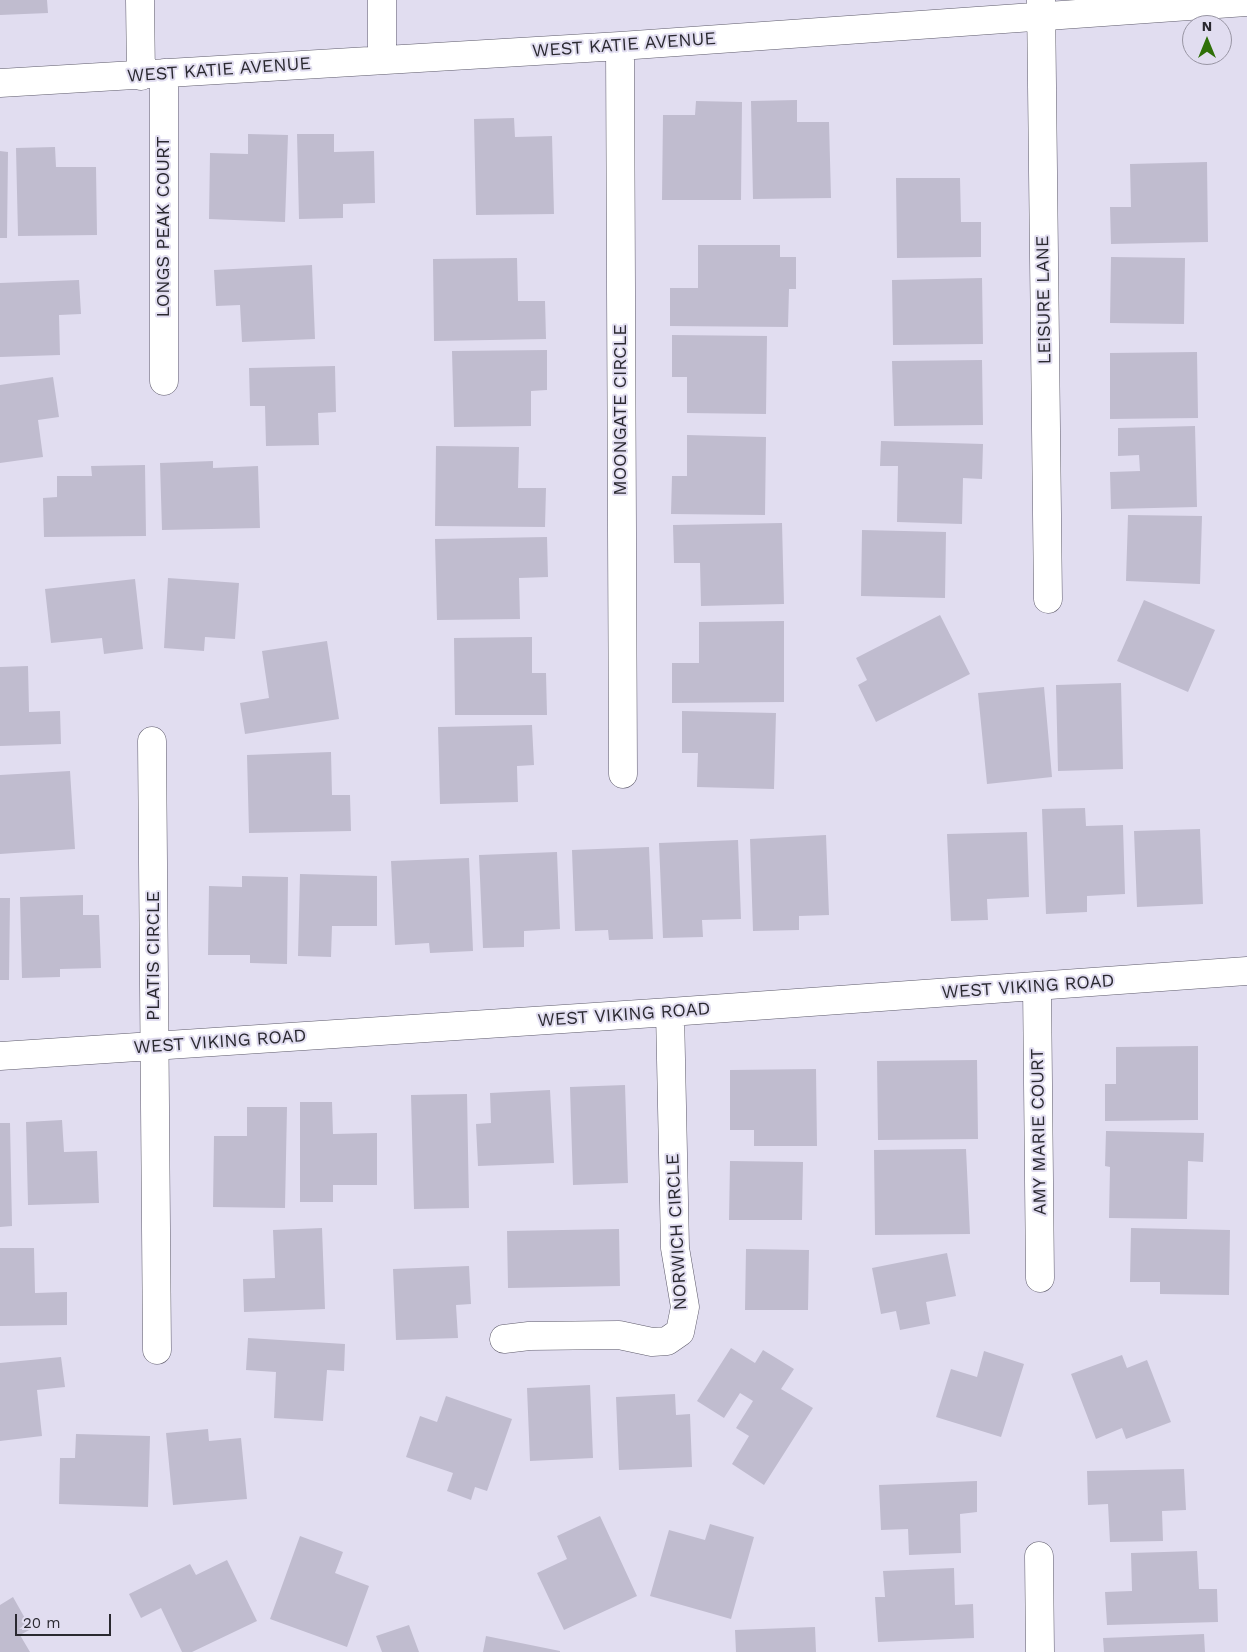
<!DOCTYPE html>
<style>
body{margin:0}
#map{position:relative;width:1247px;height:1652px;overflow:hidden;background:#e1ddf0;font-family:"Work Sans",sans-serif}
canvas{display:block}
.north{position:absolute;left:1182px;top:15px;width:50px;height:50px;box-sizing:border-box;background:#e1ddf0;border:1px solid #9895a3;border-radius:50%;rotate:0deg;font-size:14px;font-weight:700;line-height:20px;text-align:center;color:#2a2930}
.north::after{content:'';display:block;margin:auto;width:18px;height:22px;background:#2f7008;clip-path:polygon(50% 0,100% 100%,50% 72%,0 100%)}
.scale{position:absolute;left:15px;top:1614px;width:96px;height:22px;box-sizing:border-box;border:2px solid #2a2930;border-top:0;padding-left:6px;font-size:15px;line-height:18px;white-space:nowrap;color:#2a2930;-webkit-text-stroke:4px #e1ddf0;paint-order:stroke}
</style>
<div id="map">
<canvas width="1247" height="1652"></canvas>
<div class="north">N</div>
<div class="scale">20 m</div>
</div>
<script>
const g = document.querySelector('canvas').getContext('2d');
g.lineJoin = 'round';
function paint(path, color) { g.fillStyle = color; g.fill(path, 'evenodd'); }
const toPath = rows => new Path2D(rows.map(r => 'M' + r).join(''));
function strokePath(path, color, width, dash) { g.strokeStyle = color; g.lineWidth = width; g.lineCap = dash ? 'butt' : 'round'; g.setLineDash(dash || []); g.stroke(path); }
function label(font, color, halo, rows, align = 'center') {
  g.font = font + ' "Work Sans",sans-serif'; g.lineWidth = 4; g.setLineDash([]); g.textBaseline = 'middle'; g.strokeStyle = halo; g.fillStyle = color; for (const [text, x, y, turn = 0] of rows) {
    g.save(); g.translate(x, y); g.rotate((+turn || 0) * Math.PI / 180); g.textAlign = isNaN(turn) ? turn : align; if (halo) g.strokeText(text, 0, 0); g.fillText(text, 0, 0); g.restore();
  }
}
paint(toPath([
 [0,0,47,0,48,13,0,15],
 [797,100,797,122,829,122,831,198,753,199,751,101],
 [696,101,742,102,741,200,662,200,663,115,695,115],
 [514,118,515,137,552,136,554,214,476,215,474,119],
 [248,134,288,135,285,222,209,219,210,153,248,154],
 [297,134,334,134,334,152,374,151,375,203,343,204,343,218,299,219],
 [55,147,56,167,96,167,97,235,18,236,16,148],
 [0,151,8,152,7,238,0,238],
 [1207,162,1208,242,1111,244,1110,207,1131,207,1130,164],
 [896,178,960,178,961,222,981,222,981,257,897,258],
 [698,245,780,245,780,257,796,257,796,289,789,289,788,327,670,326,670,288,698,288],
 [1111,257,1185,258,1184,324,1110,323],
 [517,258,518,301,545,301,546,339,434,341,433,259],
 [312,265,315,339,242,342,240,305,216,306,214,270],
 [982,278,983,344,893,345,892,280],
 [79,280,81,314,59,315,60,355,0,357,0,283],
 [672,335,767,336,766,414,687,413,687,377,672,377],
 [547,350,547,390,531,391,531,426,454,427,452,351],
 [1197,352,1198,418,1110,419,1110,353],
 [982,360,983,425,894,426,892,361],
 [335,366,336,412,318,413,319,445,266,446,265,406,250,406,249,368],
 [53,377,59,417,38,420,43,457,0,463,0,385],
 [1195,426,1197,507,1111,509,1110,472,1140,471,1139,455,1118,456,1118,428],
 [687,435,766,437,765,515,671,514,672,476,687,476],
 [881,441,983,444,982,479,963,478,962,524,897,522,898,466,880,466],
 [436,446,519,447,518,488,546,488,545,527,435,526],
 [213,461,213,468,258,466,260,528,162,530,160,463],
 [145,465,146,536,44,537,43,498,57,497,57,476,92,476,91,466],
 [1128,515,1202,516,1200,584,1126,581],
 [782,523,784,604,701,606,700,563,674,563,673,525],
 [862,530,946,532,945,598,861,596],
 [547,537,548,577,519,578,520,619,437,620,435,539],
 [168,578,239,583,235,639,205,637,204,651,164,648],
 [135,579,143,649,104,654,102,638,51,643,45,589],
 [1144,600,1215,630,1188,692,1117,661],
 [940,615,970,674,876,722,858,685,867,680,856,658],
 [784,621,784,702,672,703,672,663,699,663,699,622],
 [532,637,532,673,546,673,547,715,455,715,454,638],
 [327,641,339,719,245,734,240,703,269,698,262,651],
 [28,666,29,712,60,711,61,744,0,746,0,667],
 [1121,683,1123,769,1058,771,1056,685],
 [1044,687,1052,777,987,784,978,693],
 [682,711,776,713,774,789,697,787,698,753,682,753],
 [532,725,534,765,517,766,518,802,440,804,438,727],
 [331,752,332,795,350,795,351,831,249,833,247,755],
 [70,771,75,849,0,854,0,775],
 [1085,808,1086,826,1123,825,1125,894,1087,896,1087,912,1046,914,1042,809],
 [1200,829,1203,904,1137,907,1134,831],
 [1027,832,1029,897,987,899,988,920,951,921,947,834],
 [826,835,829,915,799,916,799,930,753,931,750,839],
 [738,840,741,919,702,920,703,937,663,938,659,843],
 [649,847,653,939,609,940,608,930,575,931,572,850],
 [557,852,560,929,524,931,524,947,483,948,479,855],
 [469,858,473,951,430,953,429,943,395,945,391,861],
 [300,874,377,876,377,926,332,926,331,957,298,956],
 [242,876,288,877,287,964,250,963,250,955,208,955,209,886,242,887],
 [83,895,83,915,99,915,101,968,60,969,60,977,22,978,20,897],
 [0,898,10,898,9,980,0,980],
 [1198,1046,1198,1120,1105,1121,1105,1084,1116,1084,1116,1047],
 [977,1060,978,1139,878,1140,877,1061],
 [816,1069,817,1146,754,1146,754,1130,730,1130,730,1070],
 [625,1085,628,1183,573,1185,570,1087],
 [550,1090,554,1163,478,1166,476,1124,491,1123,490,1093],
 [467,1094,469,1208,414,1209,411,1095],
 [300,1102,332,1102,333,1134,377,1133,377,1185,333,1185,333,1202,300,1202],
 [247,1107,287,1107,285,1208,213,1207,214,1136,247,1136],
 [62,1120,64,1152,97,1151,99,1203,28,1205,26,1122],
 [0,1123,10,1123,12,1226,0,1227],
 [1106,1131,1204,1133,1203,1162,1188,1161,1187,1219,1109,1218,1110,1167,1105,1166],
 [966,1149,970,1234,875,1235,874,1150],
 [730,1161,803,1162,802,1220,729,1220],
 [322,1228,325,1309,244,1312,243,1279,275,1278,273,1230],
 [1131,1228,1230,1230,1229,1295,1160,1294,1160,1282,1130,1282],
 [619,1229,620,1286,508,1288,507,1231],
 [0,1248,34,1248,35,1293,67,1292,67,1325,0,1326],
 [746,1249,809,1250,808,1310,745,1310],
 [947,1253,956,1296,926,1302,930,1324,900,1330,896,1311,881,1314,872,1268],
 [469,1266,471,1304,456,1305,458,1338,396,1340,393,1269],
 [248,1338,345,1344,344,1371,327,1370,323,1421,274,1418,276,1372,246,1370],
 [731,1348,755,1363,763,1350,794,1369,781,1389,813,1408,764,1485,732,1464,749,1436,736,1428,753,1401,740,1393,724,1418,697,1401],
 [984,1351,1024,1364,1001,1437,936,1417,951,1369,977,1377],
 [1122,1355,1127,1368,1147,1360,1171,1422,1126,1439,1122,1428,1096,1439,1071,1374],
 [61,1357,65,1387,37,1390,42,1436,0,1441,0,1363],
 [590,1385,593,1458,530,1461,527,1388],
 [675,1394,676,1415,690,1414,692,1467,619,1470,616,1397],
 [446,1396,512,1419,487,1491,475,1487,471,1500,447,1491,453,1473,406,1457,420,1416,437,1422],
 [208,1429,209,1441,241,1438,247,1499,173,1505,166,1433],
 [76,1434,150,1436,148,1507,59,1504,60,1458,75,1458],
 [1184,1469,1186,1510,1162,1511,1163,1541,1110,1542,1108,1504,1088,1505,1087,1471],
 [977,1481,977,1512,960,1514,961,1553,909,1555,908,1529,881,1530,879,1485],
 [600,1516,637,1596,564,1630,537,1573,567,1559,557,1536],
 [710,1524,754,1537,731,1619,650,1596,669,1530,705,1540],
 [300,1536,343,1552,335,1573,369,1586,347,1647,270,1619],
 [1197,1551,1199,1589,1217,1589,1218,1622,1107,1625,1105,1592,1132,1591,1131,1553],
 [227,1560,257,1621,192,1652,182,1652,161,1608,141,1618,129,1594,190,1564,196,1575],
 [954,1568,955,1605,973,1604,974,1638,878,1642,875,1597,885,1597,883,1571],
 [13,1597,31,1629,20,1635,30,1652,0,1652,0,1605],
 [409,1625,419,1652,382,1652,376,1636],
 [815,1627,816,1652,736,1652,735,1630],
 [1204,1634,1205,1652,1104,1652,1103,1638],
 [486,1636,560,1651,560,1652,483,1652]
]), '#c0bccf');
const minor = toPath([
 [140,0,141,76],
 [382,0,382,60],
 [1041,0,1048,599],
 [620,46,623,774],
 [0,83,620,46,1247,2],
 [164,381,164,73],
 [152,741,157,1350],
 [1037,986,1040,1278],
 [0,1056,670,1012,1247,971],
 [504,1339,529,1336,619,1335,652,1342,667,1341,680,1332,685,1307,675,1248,670,1012],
 [1039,1556,1040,1652]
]);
strokePath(minor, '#5e5b6b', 29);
strokePath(minor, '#fff', 28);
label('18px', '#2a2930', '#e1ddf0', [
 ["WEST KATIE AVENUE",624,45,-4],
 ["WEST KATIE AVENUE",219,70,-4],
 ["LONGS PEAK COURT",164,227,-90],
 ["LEISURE LANE",1044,300,-91],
 ["MOONGATE CIRCLE",621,410,-90],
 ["PLATIS CIRCLE",154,956,-90],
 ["WEST VIKING ROAD",1028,987,-4],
 ["WEST VIKING ROAD",624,1015,-4],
 ["WEST VIKING ROAD",220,1042,-4],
 ["AMY MARIE COURT",1039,1132,-91],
 ["NORWICH CIRCLE",677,1232,-93]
]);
</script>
